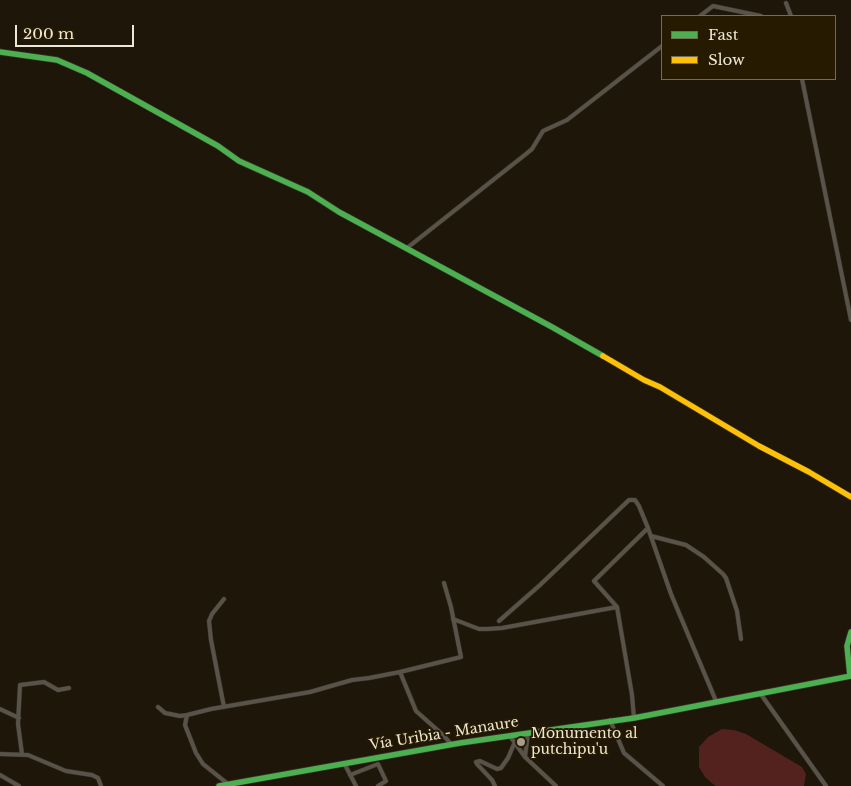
<!DOCTYPE html>
<meta charset="utf-8">
<style>
body{margin:0}
#map{position:relative;width:851px;height:786px;overflow:hidden;background:#1e1608;font-family:"Libre Baskerville",serif}
canvas{display:block}
.legend{position:absolute;left:661px;top:15px;width:175px;height:65px;box-sizing:border-box;background:#261a00;border:1px solid #766c56;margin:0;padding:6px 9px;list-style:none;font-size:15px;color:#eee6d6}
.legend li{display:flex;align-items:center;gap:10px;height:25px}
.legend b{width:25px;border:1px solid #766c56}
.scale{position:absolute;left:15px;top:25px;width:119px;height:22px;box-sizing:border-box;border:2px solid #eee6d6;border-top:0;padding-left:6px;font-size:15px;line-height:18px;white-space:nowrap;color:#eee6d6;-webkit-text-stroke:4px #261a00;paint-order:stroke}
</style>
<div id="map">
<canvas width="851" height="786"></canvas>
<ul class="legend">
<li><b style="height:6px;background:#4caf50"></b>Fast</li>
<li><b style="height:6px;background:#ffc107"></b>Slow</li>
</ul>
<div class="scale">200 m</div>
</div>
<script>
const g = document.querySelector('canvas').getContext('2d');
g.lineJoin = 'round';
function paint(path, color) { g.fillStyle = color; g.fill(path, 'evenodd'); }
const toPath = rows => new Path2D(rows.map(r => 'M' + r).join(''));
function strokePath(path, color, width, dash) { g.strokeStyle = color; g.lineWidth = width; g.lineCap = dash ? 'butt' : 'round'; g.setLineDash(dash || []); g.stroke(path); }
function label(font, color, halo, rows, align = 'center') {
  g.font = font + ' "Libre Baskerville",serif'; g.lineWidth = 4; g.setLineDash([]); g.textBaseline = 'middle'; g.strokeStyle = halo; g.fillStyle = color; for (const [text, x, y, turn = 0] of rows) {
    g.save(); g.translate(x, y); g.rotate((+turn || 0) * Math.PI / 180); g.textAlign = isNaN(turn) ? turn : align; if (halo) g.strokeText(text, 0, 0); g.fillText(text, 0, 0); g.restore();
  }
}
paint(toPath([
 [722,729,734,730,746,734,802,767,806,774,804,786,716,786,713,784,705,777,699,767,699,747,708,737]
]), '#53211e');
const street = toPath([
 [786,3,791,16],
 [700,16,713,6,761,16],
 [802,79,851,320],
 [407,248,526,154,532,149,543,131,567,120,662,46],
 [651,536,686,545,704,557,723,574,726,578,737,611,741,639],
 [224,599,212,614,209,621,211,640,224,707],
 [453,619,479,629,487,629,502,628,617,607],
 [499,621,540,585,629,500,635,500,639,506,648,528,671,594,716,701],
 [400,672,461,657,451,607,444,583],
 [760,693,826,786],
 [158,707,165,713,180,716,187,715,211,709,310,692,352,680,369,678,400,672,416,711,443,735,452,745],
 [0,709,19,718],
 [187,715,185,725,196,753,203,764,228,784],
 [634,718,632,695,617,607,594,581,648,528],
 [610,720,624,753,663,786],
 [510,736,525,757,556,786],
 [0,754,28,755,66,771,92,775,98,778,101,786],
 [22,754,18,724,20,685,44,682,58,690,69,688],
 [525,757,528,733],
 [344,763,356,786],
 [0,775,19,786],
 [350,775,378,764,386,781,378,786],
 [495,786,492,780,477,764,476,762,480,761,497,769,501,768,508,758,514,744]
]);
const fast = toPath([
 [0,52,57,60,87,73,218,146,239,161,308,192,339,212,552,327,603,356],
 [850,676,847,646,851,632],
 [219,786,460,743,634,718,851,676]
]);
const slow = toPath([
 [603,356,644,380,660,387,759,446,809,472,851,497]
]);
strokePath(street, '#353027', 5);
strokePath(fast, '#353027', 7);
strokePath(slow, '#353027', 7);
strokePath(street, '#585248', 4);
strokePath(fast, '#4caf50', 5.5);
strokePath(slow, '#ffc107', 5.5);
for (const [x, y, r, color] of [
 [521,742,5,"#a59d8e"]
]) { const dot = new Path2D(); dot.arc(x, y, r, 0, 2 * Math.PI); g.fillStyle = color; g.fill(dot); strokePath(dot, '#261a00', 2); }
label('14px', '#eee6d6', '#261a00', [
 ["Vía Uribia - Manaure",444,734,-9]
]);
label('14px', '#eee6d6', '#261a00', [
 ["Monumento al",531,734],
 ["putchipu'u",531,750]
], 'left');
</script>
